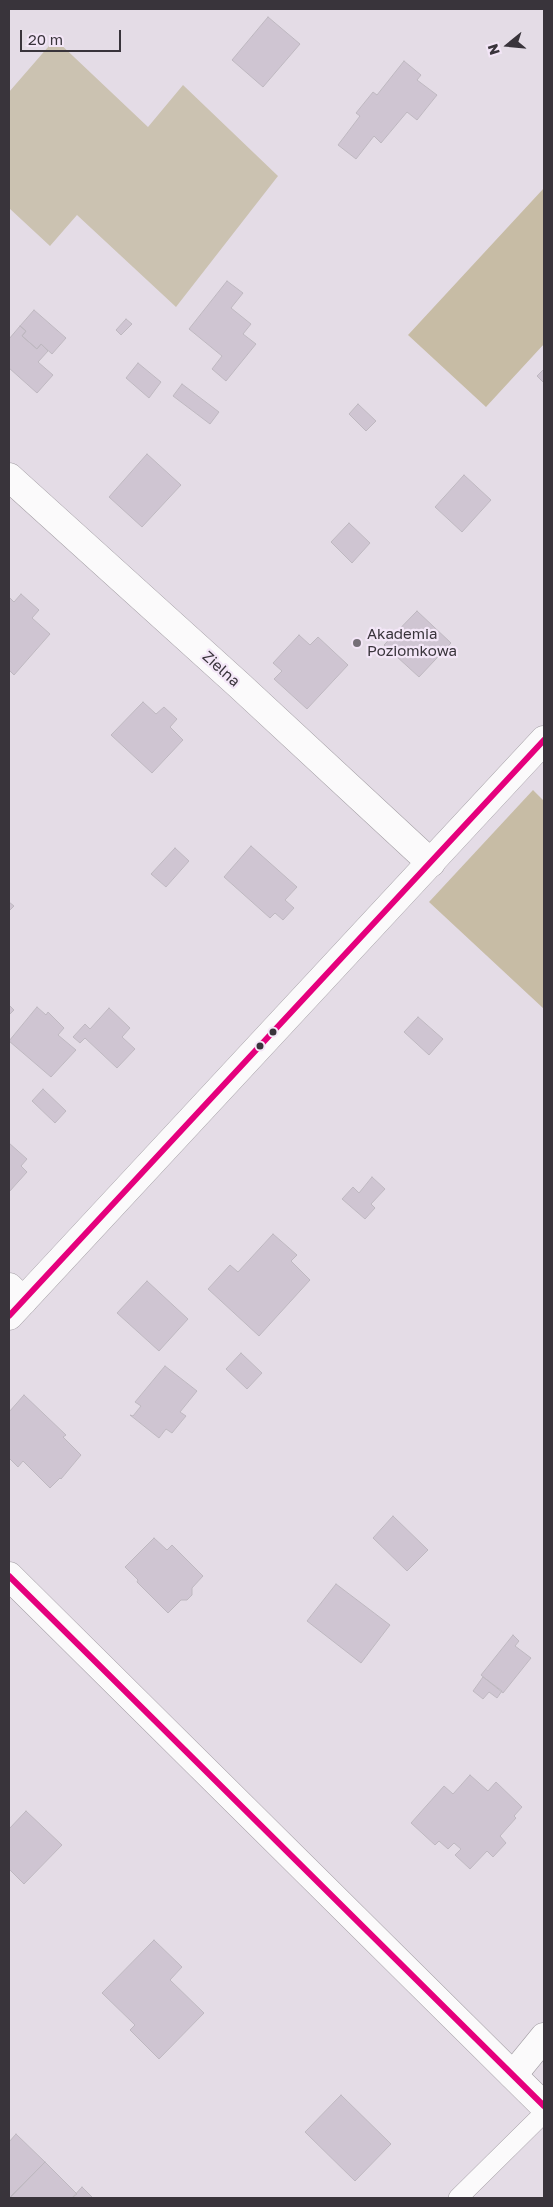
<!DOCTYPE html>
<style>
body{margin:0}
#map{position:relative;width:553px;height:2207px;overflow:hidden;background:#e4dce6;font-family:"Golos Text",sans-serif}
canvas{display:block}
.frame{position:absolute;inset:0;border:10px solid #39343b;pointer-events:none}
.north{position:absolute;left:483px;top:20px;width:50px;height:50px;-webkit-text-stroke:4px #f3e6f7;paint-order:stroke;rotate:253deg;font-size:14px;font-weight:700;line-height:20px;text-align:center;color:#39343b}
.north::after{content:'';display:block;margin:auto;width:18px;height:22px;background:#39343b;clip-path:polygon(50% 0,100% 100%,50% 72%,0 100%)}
.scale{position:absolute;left:20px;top:30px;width:101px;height:22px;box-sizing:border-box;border:2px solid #39343b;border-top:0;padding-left:6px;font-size:15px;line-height:18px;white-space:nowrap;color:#39343b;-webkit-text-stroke:4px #f3e6f7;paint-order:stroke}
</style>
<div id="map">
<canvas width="553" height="2207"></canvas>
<div class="frame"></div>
<div class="north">N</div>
<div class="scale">20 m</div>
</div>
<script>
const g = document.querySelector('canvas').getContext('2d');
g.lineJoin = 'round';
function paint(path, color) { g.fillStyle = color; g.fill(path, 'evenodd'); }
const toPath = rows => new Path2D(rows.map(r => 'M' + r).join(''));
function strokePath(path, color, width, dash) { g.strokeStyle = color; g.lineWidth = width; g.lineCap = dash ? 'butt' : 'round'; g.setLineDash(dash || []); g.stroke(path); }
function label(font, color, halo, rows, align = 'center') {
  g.font = font + ' "Golos Text",sans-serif'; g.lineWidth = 4.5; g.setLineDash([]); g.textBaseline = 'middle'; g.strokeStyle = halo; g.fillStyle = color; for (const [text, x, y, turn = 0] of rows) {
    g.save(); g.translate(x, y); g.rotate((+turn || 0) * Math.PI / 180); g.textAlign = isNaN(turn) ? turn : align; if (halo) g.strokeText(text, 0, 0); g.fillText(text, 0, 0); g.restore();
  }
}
paint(toPath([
 [55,39,148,127,183,85,278,176,176,307,77,215,50,246,9,208,9,92]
]), '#cbc2b1');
paint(toPath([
 [544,188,544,344,486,407,408,335],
 [533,790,544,801,544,1009,429,902]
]), '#c7bca5');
const building = toPath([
 [268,17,300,44,263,87,232,60,268,17],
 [404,61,421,75,417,80,437,95,417,120,407,112,381,143,374,136,356,159,338,145,360,116,356,113,373,92,377,95,404,61],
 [227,281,243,293,231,308,251,324,243,334,256,344,226,381,212,369,222,356,189,329,227,281],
 [34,310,66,338,52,354,41,344,37,349,22,336,26,331,20,326,34,310],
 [126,319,132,324,121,335,116,330,126,319],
 [20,326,26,331,22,336,37,349,41,344,48,351,38,362,53,375,37,393,9,368,9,339,20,326],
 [138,363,161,382,149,398,126,378,138,363],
 [544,369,544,383,537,376,544,369],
 [182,384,219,412,210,424,173,396,182,384],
 [358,404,376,421,366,431,349,414,358,404],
 [147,454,181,485,142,527,109,497,147,454],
 [464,475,491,500,462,532,435,507,464,475],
 [349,523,370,543,352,563,331,542,349,523],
 [21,594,39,610,32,618,50,634,14,675,9,670,9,597,14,602,21,594],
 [417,611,451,643,419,677,384,645,417,611],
 [299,635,310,645,318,637,348,665,307,709,274,679,282,671,273,663,299,635],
 [143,702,156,714,164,707,177,719,170,727,183,740,152,773,111,735,143,702],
 [251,846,297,887,285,900,294,908,283,920,275,913,270,918,224,877,251,846],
 [175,848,189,861,166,887,151,874,175,848],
 [9,902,14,906,9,911,9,902],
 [9,1005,14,1010,9,1015,9,1005],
 [37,1007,46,1015,48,1012,64,1028,58,1035,76,1050,51,1077,9,1041,37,1007],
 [109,1008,130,1028,122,1037,135,1049,117,1068,85,1038,80,1043,73,1037,85,1024,90,1029,109,1008],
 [418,1017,443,1039,429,1055,404,1032,418,1017],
 [43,1089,66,1111,55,1123,32,1101,43,1089],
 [9,1143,27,1159,21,1166,27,1172,9,1192,9,1143],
 [372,1177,385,1189,371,1204,375,1208,365,1219,342,1199,353,1187,359,1193,372,1177],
 [273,1234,297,1255,291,1261,310,1280,259,1336,208,1289,230,1265,238,1272,273,1234],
 [147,1281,188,1319,159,1351,117,1313,147,1281],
 [241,1353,262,1373,247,1389,226,1369,241,1353],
 [165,1366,197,1391,180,1412,186,1416,172,1433,166,1429,159,1438,130,1415,133,1416,141,1406,135,1402,165,1366],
 [24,1395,66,1435,63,1437,81,1455,61,1479,60,1478,50,1488,23,1461,18,1467,9,1458,9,1412,24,1395],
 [393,1516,428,1550,407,1571,373,1538,393,1516],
 [154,1538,167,1550,172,1545,203,1576,192,1588,192,1595,187,1600,181,1600,168,1613,137,1582,138,1580,125,1567,154,1538],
 [336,1584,390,1625,361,1663,307,1621,336,1584],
 [513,1635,519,1641,515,1646,531,1658,503,1693,481,1675,513,1635],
 [483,1677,502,1691,497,1698,489,1692,483,1699,473,1691,483,1677],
 [470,1775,488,1791,496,1782,522,1807,514,1816,516,1818,500,1836,506,1843,493,1857,487,1851,470,1869,455,1855,461,1849,454,1843,448,1849,439,1841,435,1845,411,1823,444,1786,453,1794,470,1775],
 [26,1811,62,1845,24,1884,9,1869,9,1829,26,1811],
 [154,1940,182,1967,170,1980,204,2013,159,2059,130,2030,135,2025,102,1993,154,1940],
 [341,2095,391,2144,355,2181,305,2132,341,2095],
 [16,2134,45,2162,9,2198,9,2142,16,2134],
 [45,2162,77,2194,72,2198,10,2198,45,2162],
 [82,2187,93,2198,72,2198,82,2187]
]);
paint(building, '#cfc5d2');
strokePath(building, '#beb8c0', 1);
const lane = toPath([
 [458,2198,544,2113]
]);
const street = toPath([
 [9,477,239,685,431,863],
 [9,1287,23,1301],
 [513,2075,544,2037]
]);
const secondary = toPath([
 [9,1316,544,740],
 [9,1576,544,2106]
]);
strokePath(lane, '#a19ca2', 20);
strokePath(street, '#a19ca2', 29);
strokePath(secondary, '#a19ca2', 29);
strokePath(lane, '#fbfafb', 19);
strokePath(street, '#fbfafb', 28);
strokePath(secondary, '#fbfafb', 28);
strokePath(toPath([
 [9,1316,544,740],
 [9,1576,544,2106]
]), '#e5007d', 6);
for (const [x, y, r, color] of [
 [357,643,5,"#756f77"],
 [273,1032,4.5,"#39343b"],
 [260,1046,4.5,"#39343b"]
]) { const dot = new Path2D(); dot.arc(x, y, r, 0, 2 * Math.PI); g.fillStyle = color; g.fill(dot); strokePath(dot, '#f3e6f7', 2); }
label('15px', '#39343b', '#f3e6f7', [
 ["Akademia",367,634],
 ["Poziomkowa",367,651]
], 'left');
label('15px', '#39343b', '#f3e6f7', [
 ["Zielna",221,669,42]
]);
</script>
